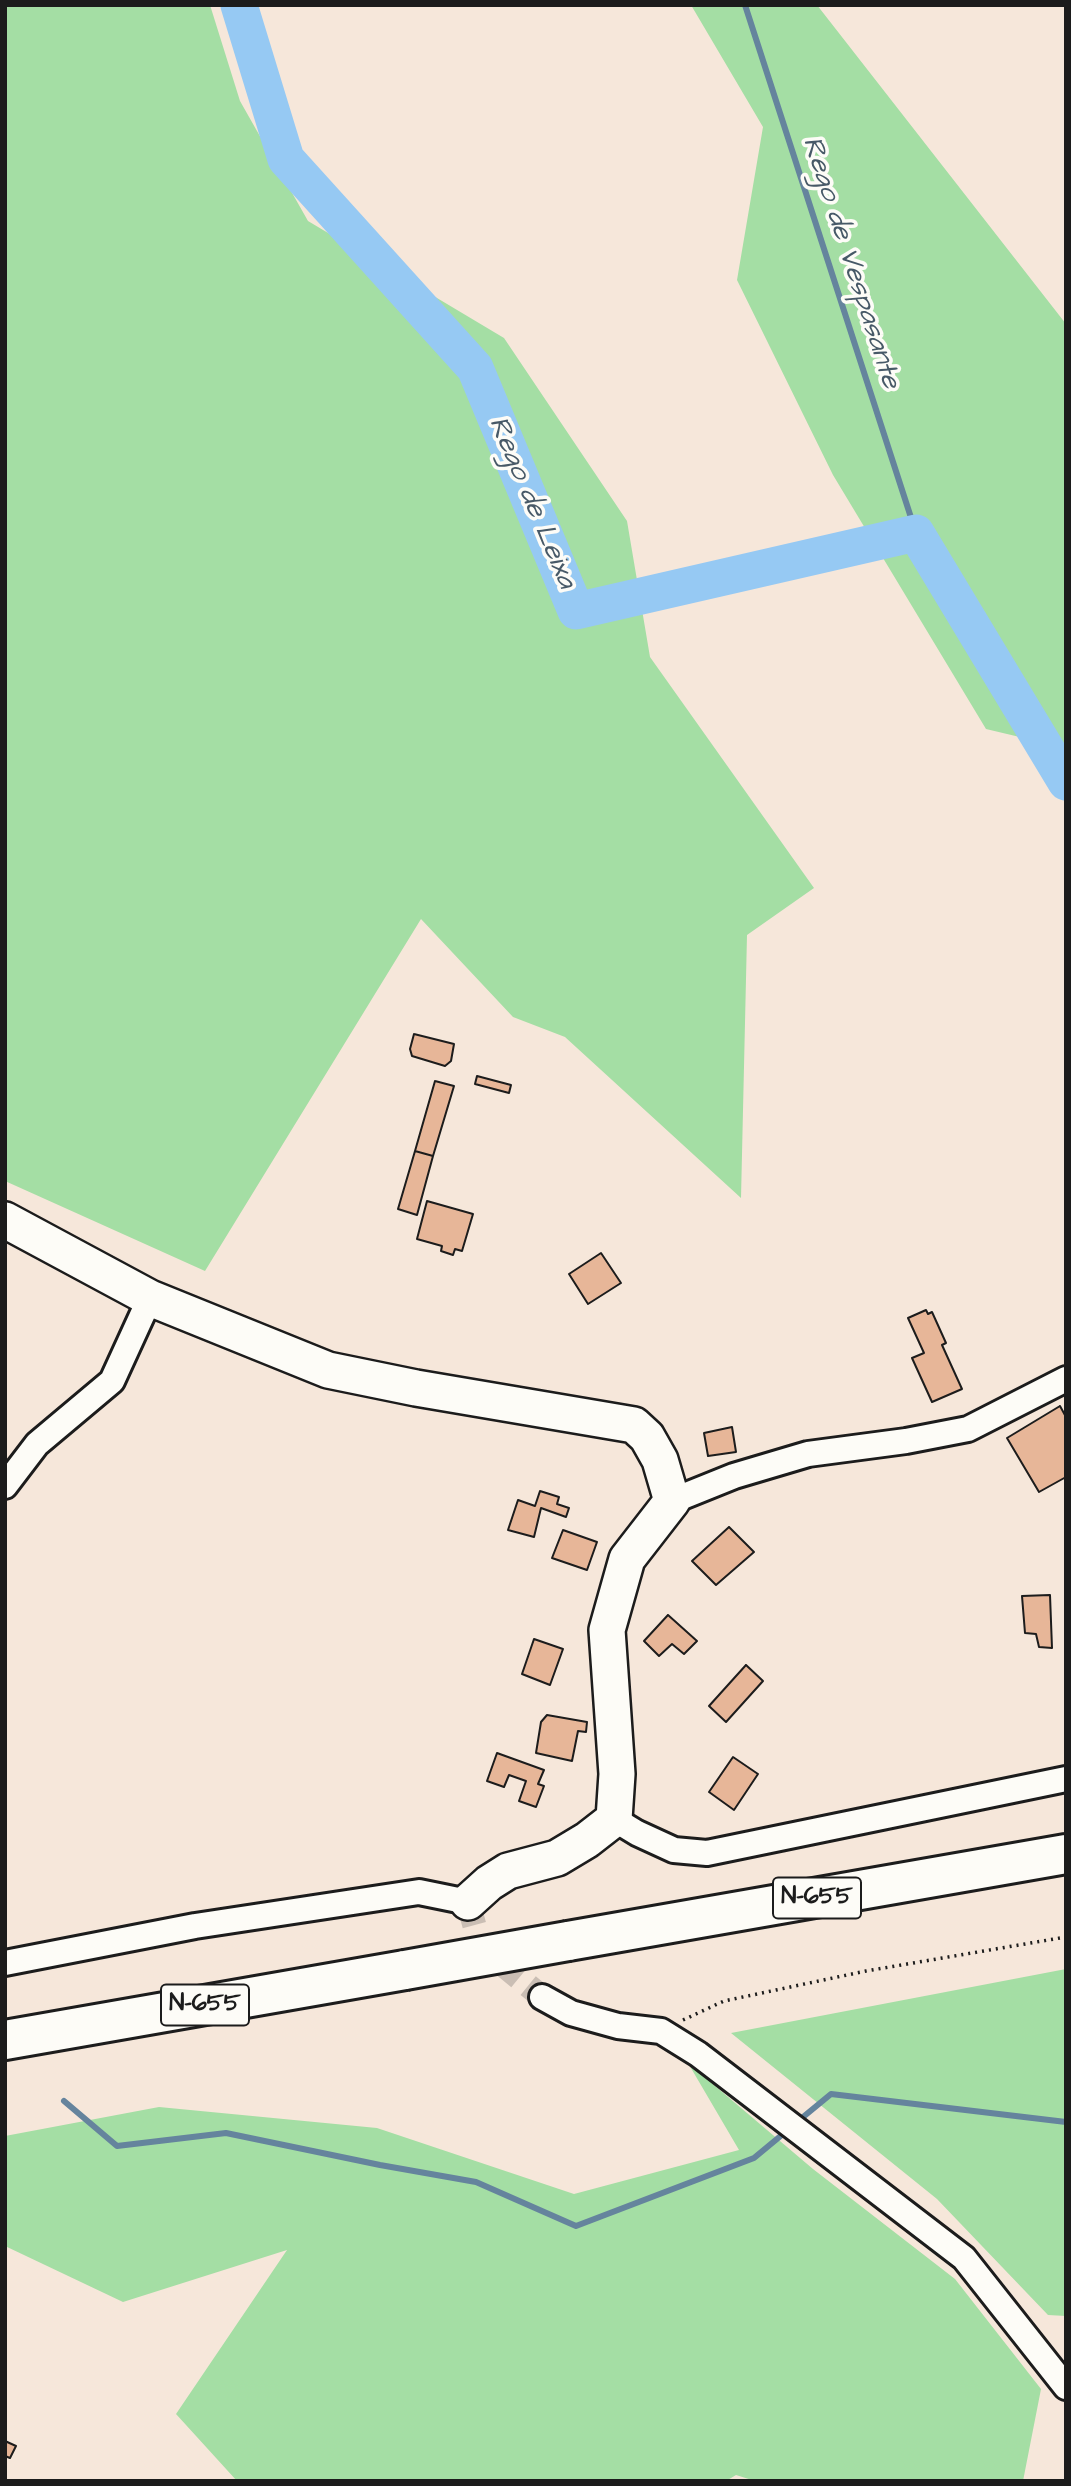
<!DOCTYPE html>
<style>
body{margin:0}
#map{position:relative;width:1071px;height:2486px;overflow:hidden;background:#f6e7da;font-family:"Architects Daughter",sans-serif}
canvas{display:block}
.frame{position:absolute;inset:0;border:7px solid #1c1c1c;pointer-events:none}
</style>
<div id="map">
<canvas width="1071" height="2486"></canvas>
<div class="frame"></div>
</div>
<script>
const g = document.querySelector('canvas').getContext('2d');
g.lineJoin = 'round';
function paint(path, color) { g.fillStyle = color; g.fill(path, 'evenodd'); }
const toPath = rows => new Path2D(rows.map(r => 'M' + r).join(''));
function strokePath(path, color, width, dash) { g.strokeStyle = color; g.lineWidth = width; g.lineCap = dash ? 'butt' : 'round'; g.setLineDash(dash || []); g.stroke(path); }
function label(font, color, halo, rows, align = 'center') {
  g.font = font + ' "Architects Daughter",sans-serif'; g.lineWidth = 7; g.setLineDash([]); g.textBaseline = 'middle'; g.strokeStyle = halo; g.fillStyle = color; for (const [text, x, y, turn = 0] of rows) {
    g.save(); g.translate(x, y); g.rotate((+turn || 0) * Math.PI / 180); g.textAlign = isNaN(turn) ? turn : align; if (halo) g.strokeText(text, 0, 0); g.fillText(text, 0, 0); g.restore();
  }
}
paint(toPath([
 [5,5,210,5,240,101,308,221,504,338,627,521,650,657,814,888,747,935,741,1198,565,1037,513,1017,421,919,205,1271,5,1181],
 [691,5,817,5,1066,324,1066,748,986,729,833,475,737,280,763,127],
 [1066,1969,1066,2316,1048,2315,937,2199,731,2033],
 [688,2063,813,2169,955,2279,1041,2389,1023,2481,755,2481,736,2475,726,2481,237,2481,176,2414,287,2250,123,2302,5,2246,5,2136,159,2107,377,2128,574,2194,739,2150]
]), '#a4dea4');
strokePath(toPath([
 [745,5,916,533],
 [64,2101,117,2146,226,2133,380,2165,476,2182,576,2226,754,2158,789,2129],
 [797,2122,831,2094,1066,2122]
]), '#65849d', 6);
strokePath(toPath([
 [239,5,286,159,475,368,576,611,916,533,1066,782]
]), '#96c9f3', 37);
const building = toPath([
 [414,1034,454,1044,451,1061,445,1066,412,1056,410,1049,414,1034],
 [477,1076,511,1085,509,1093,475,1084,477,1076],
 [435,1081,454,1086,433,1156,415,1151,435,1081],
 [415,1151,433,1156,417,1215,398,1209,415,1151],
 [427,1201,473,1214,462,1251,455,1249,453,1255,441,1251,442,1246,417,1239,427,1201],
 [601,1253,621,1283,588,1304,569,1274,601,1253],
 [926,1310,928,1314,932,1312,946,1343,942,1345,962,1389,932,1402,912,1358,924,1353,908,1318,926,1310],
 [1060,1406,1066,1417,1066,1477,1039,1492,1007,1438,1060,1406],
 [732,1427,736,1452,708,1456,704,1433,732,1427],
 [540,1491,559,1497,557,1504,569,1508,566,1517,541,1508,534,1537,508,1530,518,1500,535,1506,540,1491],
 [729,1527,754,1552,716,1585,692,1561,729,1527],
 [563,1530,597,1542,587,1570,552,1558,563,1530],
 [1050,1595,1052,1648,1039,1647,1036,1634,1025,1633,1022,1596,1050,1595],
 [668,1615,697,1641,684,1654,672,1644,659,1656,644,1641,668,1615],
 [534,1639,563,1649,550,1685,522,1674,534,1639],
 [746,1665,763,1681,726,1722,709,1706,746,1665],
 [547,1715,587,1722,586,1732,578,1731,572,1761,536,1753,541,1722,547,1715],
 [497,1753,544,1770,538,1784,544,1786,536,1807,519,1801,526,1781,509,1775,504,1787,487,1781,497,1753],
 [733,1757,758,1774,734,1810,709,1792,733,1757],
 [5,2441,16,2446,10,2458,5,2456,5,2441]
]);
paint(building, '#e7b698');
strokePath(building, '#1c1c1c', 2);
strokePath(toPath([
 [468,1902,480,1946,542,1997]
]), '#cabeb4', 24, [24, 12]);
const street = toPath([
 [5,1486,37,1444,112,1381,150,1298],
 [672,1501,734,1476,808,1454,906,1441,968,1429,1066,1379],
 [614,1819,637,1833,674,1850,707,1853,1066,1779],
 [5,1963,195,1926,419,1892,468,1902],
 [542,1997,571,2013,618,2026,661,2031,698,2054,964,2258,1066,2387]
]);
const secondary = toPath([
 [5,1220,150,1298,328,1370,416,1388,634,1425,647,1437,660,1460,672,1501,627,1559,607,1630,617,1774,614,1819,587,1840,557,1858,508,1871,489,1883,468,1902]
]);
const highway = toPath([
 [568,1941,1066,1854],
 [5,2040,405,1970]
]);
strokePath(street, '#1c1c1c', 30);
strokePath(secondary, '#1c1c1c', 40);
strokePath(highway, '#1c1c1c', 44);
strokePath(toPath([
 [683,2020,724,2001,866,1971,1066,1937]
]), '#1c1c1c', 3.5, [2, 5]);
strokePath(street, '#fdfcf7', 24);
strokePath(secondary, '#fdfcf7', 35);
strokePath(highway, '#fdfcf7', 38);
const highwayBridge = toPath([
 [405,1970,568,1941]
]);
strokePath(highwayBridge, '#1c1c1c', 44, []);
strokePath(highwayBridge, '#fdfcf7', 38);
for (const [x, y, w] of [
 [817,1898,88],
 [205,2005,88]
]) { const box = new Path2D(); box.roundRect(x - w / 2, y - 20.5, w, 41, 5); g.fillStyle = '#fdfcf7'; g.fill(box); strokePath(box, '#1c1c1c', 2); }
label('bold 24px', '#1c1c1c', null, [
 ["N-655",817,1898],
 ["N-655",205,2005]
]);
label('italic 28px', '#475967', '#fdfcf7', [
 ["Rego de Vespasante",850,263,72],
 ["Rego de Leixa",531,503,67]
]);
</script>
